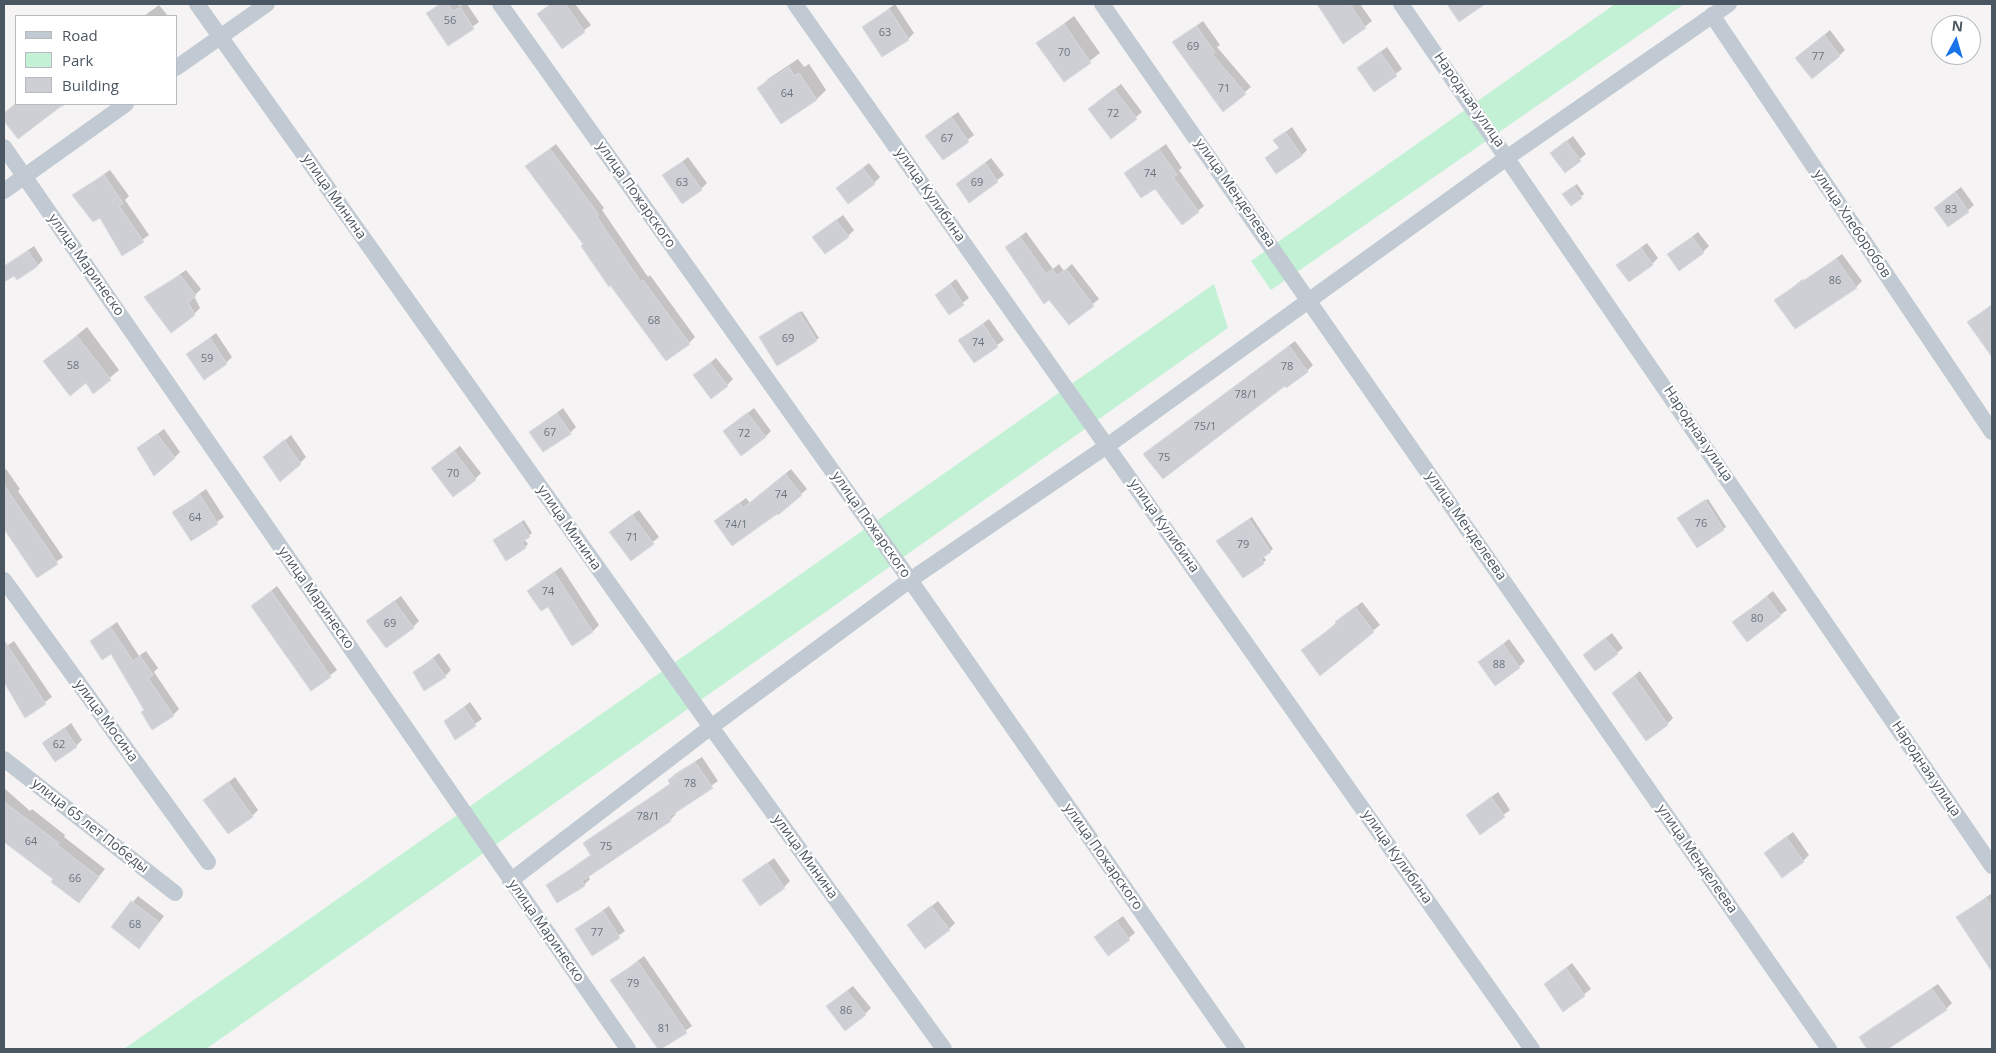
<!DOCTYPE html>
<meta charset="utf-8">
<style>
body{margin:0}
#map{position:relative;width:1996px;height:1053px;overflow:hidden;background:#f5f3f3;font-family:"Open Sans",sans-serif}
canvas{display:block}
.frame{position:absolute;inset:0;border:5px solid #4a5661;pointer-events:none}
.legend{position:absolute;left:15px;top:15px;width:162px;height:90px;box-sizing:border-box;background:#fff;border:1px solid #b7bbc0;margin:0;padding:6px 9px;list-style:none;font-size:15px;color:#4a5661}
.legend li{display:flex;align-items:center;gap:10px;height:25px}
.legend b{width:25px;border:1px solid #b7bbc0}
.north{position:absolute;left:1931px;top:15px;width:50px;height:50px;box-sizing:border-box;background:#fff;border:1px solid #b7bbc0;border-radius:50%;rotate:6deg;font-size:14px;font-weight:700;line-height:20px;text-align:center;color:#4a5661}
.north::after{content:'';display:block;margin:auto;width:18px;height:22px;background:#1a73e8;clip-path:polygon(50% 0,100% 100%,50% 72%,0 100%)}
</style>
<div id="map">
<canvas width="1996" height="1053"></canvas>
<div class="frame"></div>
<ul class="legend">
<li><b style="height:6px;background:#c1cad2"></b>Road</li>
<li><b style="height:14px;background:#c3f1d5"></b>Park</li>
<li><b style="height:14px;background:#cdcfd5"></b>Building</li>
</ul>
<div class="north">N</div>
</div>
<script>
const g = document.querySelector('canvas').getContext('2d');
g.lineJoin = 'round';
function paint(path, color) { g.fillStyle = color; g.fill(path, 'evenodd'); }
const toPath = rows => new Path2D(rows.map(r => 'M' + r).join(''));
function strokePath(path, color, width, dash) { g.strokeStyle = color; g.lineWidth = width; g.lineCap = dash ? 'butt' : 'round'; g.setLineDash(dash || []); g.stroke(path); }
function label(font, color, halo, rows, align = 'center') {
  g.font = font + ' "Open Sans",sans-serif'; g.lineWidth = 4.5; g.setLineDash([]); g.textBaseline = 'middle'; g.strokeStyle = halo; g.fillStyle = color; for (const [text, x, y, turn = 0] of rows) {
    g.save(); g.translate(x, y); g.rotate((+turn || 0) * Math.PI / 180); g.textAlign = isNaN(turn) ? turn : align; if (halo) g.strokeText(text, 0, 0); g.fillText(text, 0, 0); g.restore();
  }
}
paint(toPath([
 [1615,4,1684,4,1271,290,1251,261],
 [1214,284,1228,328,206,1049,124,1049]
]), '#c3f1d5');
paint(toPath([
 [439,4,458,4,459,6,467,4,479,22,448,44,428,13],
 [550,4,575,4,591,25,562,47,538,14],
 [895,4,914,33,908,39,864,27],
 [1317,4,1360,4,1372,21,1344,43],
 [159,5,168,16,144,16],
 [1074,16,1100,53,1064,81,1038,43],
 [1203,21,1220,45,1217,47,1251,87,1223,110,1174,42],
 [1830,30,1845,50,1839,56,1797,58],
 [1387,47,1402,69,1375,90,1359,68],
 [798,59,804,67,809,64,826,90,817,99,781,123,759,88,768,79],
 [1121,84,1142,112,1112,137,1096,104],
 [16,103,16,104,66,104,61,107,60,106,18,138,4,119,4,113],
 [958,112,974,135,943,159,933,130],
 [1292,127,1307,150,1301,156,1266,158,1280,147,1275,140],
 [1573,136,1586,154,1565,171,1551,153],
 [556,144,604,208,602,210,648,277,650,275,695,337,689,343,584,244,527,166],
 [1166,144,1182,168,1179,170,1204,206,1198,211,1156,187,1126,173],
 [688,157,707,183,701,189,664,176],
 [991,158,1004,175,970,201,957,184],
 [869,163,880,177,874,183,837,188],
 [110,170,129,196,125,200,149,235,123,254,100,217,73,195],
 [1577,184,1584,194,1571,204,1566,192],
 [1961,187,1974,205,1949,226,1935,208],
 [843,215,854,230,848,236,814,237],
 [1026,232,1053,269,1059,264,1064,271,1072,264,1099,299,1069,323,1007,247],
 [1698,232,1709,246,1703,252,1669,255],
 [1647,243,1658,258,1652,264,1624,260],
 [34,246,43,260,37,266,6,280,4,266],
 [1842,254,1862,281,1856,287,1776,300,1803,279,1804,281],
 [186,270,201,289,194,296,200,308,194,314,146,297],
 [956,279,969,298,949,313,936,295],
 [1992,304,1992,347,1989,350,1969,322],
 [802,311,819,338,816,340,764,335],
 [989,319,1004,340,974,362,960,340],
 [87,327,119,370,93,392,87,381,45,361],
 [216,333,232,357,226,363,188,354],
 [1295,341,1313,365,1307,371,1285,384,1145,454],
 [716,358,733,379,727,385,701,370],
 [563,408,576,427,570,433,531,432],
 [754,408,771,431,765,437,724,431],
 [164,429,180,452,174,458,139,448],
 [291,435,306,457,300,463,265,457],
 [460,446,481,473,475,479,432,468],
 [6,469,20,489,18,491,63,557,37,576,4,526,4,470],
 [791,469,807,489,801,494,722,516,746,498,750,503],
 [206,489,224,517,192,540,174,512],
 [1708,499,1726,527,1723,529,1682,515],
 [639,510,659,537,632,559,617,526],
 [1252,517,1273,549,1263,556,1266,560,1263,563,1217,541],
 [524,520,532,533,524,539,528,544,525,547,497,538],
 [561,567,599,625,593,631,528,591],
 [277,586,337,670,312,689,252,606],
 [1773,591,1787,610,1747,640,1734,622],
 [401,596,419,621,413,627,368,621],
 [1362,602,1380,625,1320,674,1303,650],
 [117,622,139,656,146,651,158,668,154,672,179,709,173,715,145,709,111,653,98,636],
 [1612,633,1623,648,1617,653,1591,649],
 [1509,639,1525,661,1519,667,1480,662],
 [14,641,52,697,25,716,4,680,4,648],
 [439,653,451,670,445,676,414,673],
 [1640,671,1673,718,1667,724,1613,693],
 [470,702,482,719,455,738,445,722],
 [71,723,82,740,76,746,44,744],
 [702,757,718,781,675,812,676,814,670,820,588,876,590,879,584,885,558,901,547,885,592,854,585,843,671,783,669,780,675,774],
 [235,777,258,810,252,816,204,801],
 [4,788,30,811,32,809,65,835,64,837,105,869,78,902,4,830],
 [1498,792,1510,810,1480,833,1467,815],
 [1793,832,1809,855,1803,861,1772,847],
 [774,858,790,881,784,887,744,880],
 [1992,893,1992,969,1958,917],
 [138,896,164,916,145,941,113,927],
 [938,901,955,923,949,929,914,920],
 [609,906,625,931,593,954,576,929],
 [1123,916,1135,933,1108,954,1096,937],
 [644,956,692,1026,659,1049,612,980],
 [1572,963,1591,989,1563,1010,1545,984],
 [1938,984,1952,1003,1946,1009,1887,1049,1868,1049,1861,1037,1867,1031],
 [853,986,871,1008,865,1014,834,1000]
]), '#0003');
const building = toPath([
 [441,4,448,4,453,11,460,7,474,29,448,46,426,13,441,4],
 [551,4,565,4,585,32,562,49,537,14,551,4],
 [1317,4,1352,4,1352,8,1366,28,1343,44,1317,4],
 [1447,4,1485,4,1459,22,1447,4],
 [889,9,909,40,882,57,862,27,889,9],
 [1064,24,1091,63,1064,82,1036,43,1064,24],
 [1196,26,1215,52,1212,54,1246,94,1223,112,1172,42,1196,26],
 [1824,35,1840,56,1812,79,1795,58,1824,35],
 [1380,52,1397,76,1374,92,1357,68,1380,52],
 [789,67,794,76,799,73,817,100,781,124,757,88,789,67],
 [1114,89,1137,119,1111,139,1088,109,1114,89],
 [16,104,64,104,18,139,4,121,4,113,16,104],
 [951,117,969,142,943,160,925,136,951,117],
 [1285,132,1302,156,1276,174,1265,158,1279,148,1273,140,1285,132],
 [1566,141,1581,161,1565,173,1550,153,1566,141],
 [550,149,599,215,597,217,641,282,643,280,690,344,666,361,610,285,609,287,581,246,583,244,525,166,550,149],
 [1159,149,1177,175,1173,177,1199,212,1182,225,1155,189,1141,198,1124,173,1159,149],
 [682,162,702,190,682,204,662,175,682,162],
 [985,163,998,182,969,203,956,184,985,163],
 [863,168,875,184,848,204,836,188,863,168],
 [104,175,123,203,119,206,144,242,122,256,100,218,93,222,72,195,104,175],
 [1574,186,1582,198,1571,206,1562,194,1574,186],
 [1955,192,1969,212,1948,227,1934,208,1955,192],
 [836,220,849,237,825,254,812,237,836,220],
 [1020,237,1046,274,1052,269,1057,276,1066,269,1094,306,1069,325,1049,300,1044,304,1005,247,1020,237],
 [1692,237,1704,253,1679,271,1667,254,1692,237],
 [1641,248,1653,265,1629,282,1616,265,1641,248],
 [28,251,38,266,17,280,14,276,4,282,4,266,28,251],
 [1836,259,1857,288,1795,329,1774,300,1836,259],
 [180,275,196,296,188,302,195,315,171,333,144,297,180,275],
 [950,284,964,305,949,315,935,295,950,284],
 [1992,305,1992,357,1967,322,1992,305],
 [799,312,817,341,777,366,759,337,799,312],
 [983,324,998,347,974,363,958,340,983,324],
 [77,336,111,380,93,394,86,383,70,396,43,361,77,336],
 [210,338,227,364,204,380,186,354,210,338],
 [1289,346,1308,372,1286,388,1285,386,1163,479,1143,454,1289,346],
 [710,363,728,386,711,399,693,375,710,363],
 [557,413,571,434,543,452,529,432,557,413],
 [747,413,766,437,741,456,723,431,747,413],
 [157,434,175,458,154,476,137,448,157,434],
 [284,440,301,464,280,482,263,457,284,440],
 [454,451,476,480,453,497,431,468,454,451],
 [785,474,802,495,778,515,777,514,732,546,714,521,739,503,743,508,785,474],
 [4,485,58,564,37,578,4,529,4,485],
 [200,495,218,524,191,541,172,512,200,495],
 [1705,500,1724,530,1697,548,1677,518,1705,500],
 [632,515,654,544,631,561,609,532,632,515],
 [1249,519,1271,552,1261,559,1264,564,1243,578,1216,541,1249,519],
 [521,522,530,537,522,542,526,548,506,561,493,540,521,522],
 [554,572,593,632,572,646,548,607,541,611,527,591,554,572],
 [271,591,331,677,311,691,251,606,271,591],
 [1767,597,1781,616,1747,642,1732,622,1767,597],
 [394,601,414,628,386,648,366,621,394,601],
 [1355,607,1374,632,1320,676,1301,650,1337,624,1335,622,1355,607],
 [110,627,133,661,140,656,153,675,148,678,174,716,152,730,141,712,144,710,111,654,102,660,90,641,110,627],
 [1605,638,1618,654,1595,671,1583,655,1605,638],
 [4,640,46,704,25,718,4,682,4,640],
 [1503,644,1520,668,1495,686,1478,662,1503,644],
 [433,659,446,677,424,691,413,672,433,659],
 [1634,676,1668,725,1646,741,1612,693,1634,676],
 [464,707,476,726,455,740,444,721,464,707],
 [64,728,77,747,55,762,42,743,64,728],
 [695,762,713,788,669,817,671,821,582,881,585,886,557,903,546,885,591,856,583,843,670,784,668,780,695,762],
 [228,782,253,817,228,834,203,800,228,782],
 [1491,797,1505,817,1480,835,1466,815,1491,797],
 [4,802,59,843,57,845,99,877,79,903,51,882,53,879,4,842,4,802],
 [1786,837,1804,862,1782,878,1764,853,1786,837],
 [767,863,785,888,760,906,742,880,767,863],
 [1986,898,1992,907,1992,972,1956,917,1986,898],
 [131,901,159,922,139,949,111,927,131,901],
 [931,906,950,930,925,949,907,925,931,906],
 [603,911,620,938,592,956,575,929,603,911],
 [1116,921,1130,940,1108,956,1094,937,1116,921],
 [638,962,687,1033,661,1049,658,1049,610,980,638,962],
 [1566,968,1585,996,1563,1012,1544,984,1566,968],
 [1932,989,1947,1010,1888,1049,1867,1049,1859,1037,1932,989],
 [847,991,866,1015,845,1031,826,1006,847,991]
]);
paint(building, '#cdcfd5');
strokePath(building, '#d7d9de', 1);
strokePath(toPath([
 [197,4,711,727,944,1049],
 [500,4,910,580,1237,1049],
 [795,4,1532,1049],
 [1102,4,1829,1049],
 [1401,4,1992,866],
 [1712,15,1992,432],
 [176,68,267,4],
 [4,147,628,1049],
 [4,191,126,104],
 [4,580,208,862],
 [4,759,175,893],
 [510,881,711,727,910,580,1107,446,1508,157,1729,4]
]), '#c1cad2', 16);
label('11px', '#6b747e', null, [
 ["56",450,21],
 ["63",885,33],
 ["69",1193,47],
 ["70",1064,53],
 ["77",1818,57],
 ["71",1224,89],
 ["64",787,94],
 ["72",1113,114],
 ["67",947,139],
 ["74",1150,174],
 ["63",682,183],
 ["69",977,183],
 ["83",1951,210],
 ["86",1835,281],
 ["68",654,321],
 ["69",788,339],
 ["74",978,343],
 ["59",207,359],
 ["58",73,366],
 ["78",1287,367],
 ["78/1",1246,395],
 ["75/1",1205,427],
 ["67",550,433],
 ["72",744,434],
 ["75",1164,458],
 ["70",453,474],
 ["74",781,495],
 ["64",195,518],
 ["76",1701,524],
 ["74/1",736,525],
 ["71",632,538],
 ["79",1243,545],
 ["74",548,592],
 ["80",1757,619],
 ["69",390,624],
 ["88",1499,665],
 ["62",59,745],
 ["78",690,784],
 ["78/1",648,817],
 ["64",31,842],
 ["75",606,847],
 ["66",75,879],
 ["68",135,925],
 ["77",597,933],
 ["79",633,984],
 ["86",846,1011],
 ["81",664,1029]
]);
label('14px', '#4a5661', '#fff', [
 ["Народная улица",1469,100,55],
 ["улица Менделеева",1235,193,55],
 ["улица Пожарского",636,195,55],
 ["улица Кулибина",930,195,55],
 ["улица Минина",334,197,55],
 ["улица Хлеборобов",1852,224,56],
 ["улица Маринеско",86,265,55],
 ["Народная улица",1698,434,56],
 ["улица Пожарского",871,525,55],
 ["улица Кулибина",1164,526,55],
 ["улица Менделеева",1466,526,55],
 ["улица Минина",569,528,55],
 ["улица Маринеско",316,598,55],
 ["улица Мосина",106,721,54],
 ["Народная улица",1926,769,56],
 ["улица 65 лет Победы",90,826,38],
 ["улица Минина",805,857,54],
 ["улица Пожарского",1103,857,55],
 ["улица Кулибина",1397,857,55],
 ["улица Менделеева",1697,859,55],
 ["улица Маринеско",546,931,55]
]);
</script>
